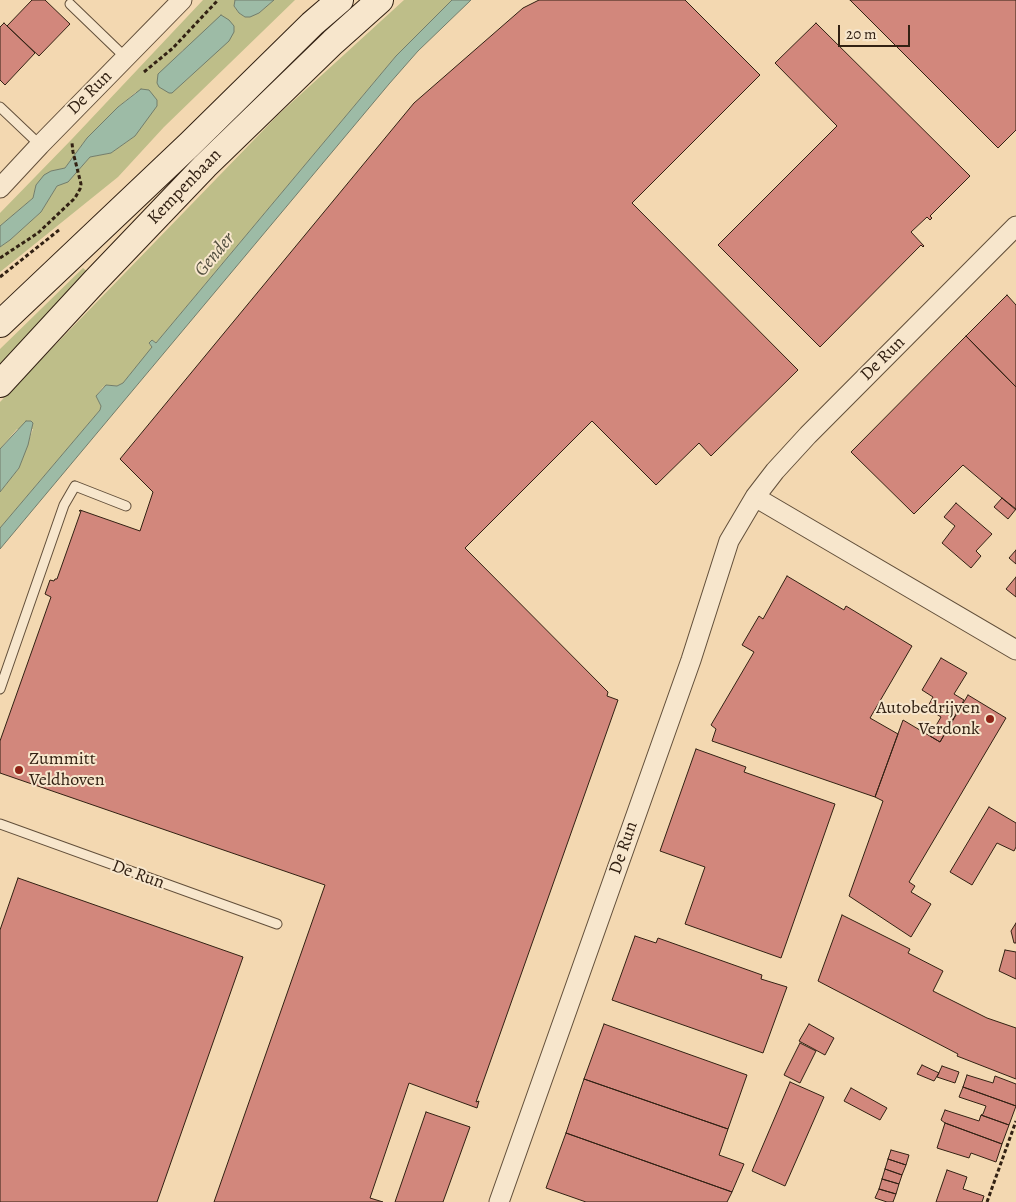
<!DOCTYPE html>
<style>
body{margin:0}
#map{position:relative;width:1016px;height:1202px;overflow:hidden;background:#f3d8b1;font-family:Alegreya,serif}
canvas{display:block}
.scale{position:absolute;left:838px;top:25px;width:72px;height:22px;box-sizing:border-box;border:2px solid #322113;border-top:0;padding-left:6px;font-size:15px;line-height:18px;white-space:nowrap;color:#322113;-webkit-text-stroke:4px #f7e6cc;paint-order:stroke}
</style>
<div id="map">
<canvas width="1016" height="1202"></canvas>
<div class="scale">20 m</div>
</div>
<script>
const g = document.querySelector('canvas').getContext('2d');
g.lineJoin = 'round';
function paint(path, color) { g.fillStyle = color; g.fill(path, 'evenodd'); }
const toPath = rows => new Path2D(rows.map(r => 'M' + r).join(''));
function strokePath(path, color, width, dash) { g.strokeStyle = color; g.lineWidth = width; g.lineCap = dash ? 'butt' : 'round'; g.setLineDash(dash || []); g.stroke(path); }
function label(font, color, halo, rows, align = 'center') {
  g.font = font + ' Alegreya,serif'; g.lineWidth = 4; g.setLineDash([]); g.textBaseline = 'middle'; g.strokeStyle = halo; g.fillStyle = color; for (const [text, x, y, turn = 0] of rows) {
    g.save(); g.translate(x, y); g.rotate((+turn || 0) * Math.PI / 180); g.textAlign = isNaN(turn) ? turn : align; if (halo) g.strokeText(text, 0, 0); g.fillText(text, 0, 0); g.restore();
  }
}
paint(toPath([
 [203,0,235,0,234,6,239,13,245,17,259,13,274,0,295,0,164,127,118,177,0,272,0,247,10,240,41,212,57,186,75,174,90,157,111,153,135,136,136,92,118,107,87,138,65,168,51,171,36,185,33,198,0,226,0,213,72,139],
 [183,50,205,62,183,83,170,64],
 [404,0,452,0,396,56,156,343,152,340,149,344,153,347,123,383,117,386,108,385,103,387,96,396,101,406,100,410,0,528,0,492,19,468,33,429,17,429,0,449,0,402,278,115],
 [83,268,89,273,0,372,0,349]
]), '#bebe89');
const water = toPath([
 [235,0,274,0,259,13,250,17,245,17,239,13,234,6,235,0],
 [452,0,471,0,418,51,389,84,0,549,0,528,100,410,101,406,96,396,106,385,117,386,123,383,152,347,149,343,152,340,156,343,396,56,452,0],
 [221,15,229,20,234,26,234,32,229,41,172,93,169,93,159,87,157,83,158,74,221,15],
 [141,89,149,90,157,100,157,106,135,136,111,153,90,157,68,182,57,186,41,212,10,240,0,247,0,226,33,198,36,185,44,175,51,171,65,168,87,138,118,107,141,89],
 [26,421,31,421,33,423,28,445,19,468,0,492,0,449,26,421]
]);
paint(water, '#9dbba6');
strokePath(water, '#727d6b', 1);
const building = toPath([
 [32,0,45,0,70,24,39,56,7,26,32,0],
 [539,0,685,0,760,75,632,203,798,370,711,456,699,443,656,485,592,421,465,548,608,692,607,696,618,700,476,1102,479,1101,477,1108,409,1083,370,1198,383,1202,214,1202,325,885,0,773,0,741,51,597,45,594,50,580,54,581,55,579,57,579,81,511,79,511,80,510,140,531,153,492,120,459,414,103,523,8,539,0],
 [850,0,1016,0,1016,130,998,148,850,0],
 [4,23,35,53,5,85,0,80,0,27,4,23],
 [816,23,970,176,930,216,932,218,930,220,927,217,911,232,924,246,923,247,921,245,820,347,718,245,837,126,775,63,816,23],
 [1007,295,1016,305,1016,387,966,336,1007,295],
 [966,336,1016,387,1016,510,963,465,914,514,851,452,966,336],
 [1002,498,1016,509,1008,519,994,507,1002,498],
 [956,503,992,534,976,551,981,556,971,568,942,543,955,526,944,517,956,503],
 [1016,550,1016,564,1009,558,1016,550],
 [787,576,844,610,846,606,912,646,870,718,898,734,875,797,712,741,716,729,711,725,754,652,742,645,759,616,763,619,787,576],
 [1016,577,1016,597,1006,589,1016,577],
 [941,658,967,673,954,694,964,700,940,742,930,736,941,717,927,708,933,697,922,690,941,658],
 [968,695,1006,718,909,882,915,886,911,892,931,904,911,937,849,896,883,801,875,797,903,720,940,742,968,695],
 [696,749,746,767,744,772,835,804,781,958,685,924,705,867,660,851,696,749],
 [989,807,1016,823,1016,847,1014,851,997,843,972,885,950,872,989,807],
 [18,878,243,957,157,1202,0,1202,0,930,18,878],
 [842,915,910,949,908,953,943,971,933,991,987,1018,1016,1028,1016,1079,957,1056,958,1054,818,981,842,915],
 [1016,923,1016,943,1014,943,1011,931,1016,923],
 [635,936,656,943,658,938,762,975,761,979,787,987,763,1053,612,1000,635,936],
 [1005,950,1016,952,1016,979,999,971,1005,950],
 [604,1024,747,1075,728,1129,584,1079,604,1024],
 [809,1024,834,1038,825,1055,799,1041,809,1024],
 [800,1043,816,1051,800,1083,784,1075,800,1043],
 [922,1065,939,1073,934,1081,917,1074,922,1065],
 [942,1066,959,1072,955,1083,937,1077,942,1066],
 [967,1075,993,1083,995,1076,1016,1084,1016,1106,963,1087,967,1075],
 [584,1079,728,1129,719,1155,744,1164,732,1192,566,1133,584,1079],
 [790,1082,824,1097,785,1186,752,1171,790,1082],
 [963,1087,1016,1106,1009,1125,981,1115,983,1114,986,1106,959,1097,963,1087],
 [851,1088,887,1108,880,1120,844,1101,851,1088],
 [945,1110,979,1121,981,1115,1009,1125,1002,1144,945,1123,941,1120,945,1110],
 [426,1112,470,1127,443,1202,395,1202,426,1112],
 [945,1123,1002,1144,996,1162,971,1153,969,1158,937,1148,945,1123],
 [566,1133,732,1192,727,1202,586,1202,546,1188,566,1133],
 [891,1150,909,1155,906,1165,888,1159,891,1150],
 [888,1159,906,1165,902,1175,885,1169,888,1159],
 [885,1169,902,1175,899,1184,882,1179,885,1169],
 [947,1170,967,1177,963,1189,984,1196,982,1202,936,1202,947,1170],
 [882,1179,899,1184,896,1194,879,1189,882,1179],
 [879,1189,896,1194,893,1202,887,1202,875,1198,879,1189]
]);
paint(building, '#d2877c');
strokePath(building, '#322113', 1);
const lane = toPath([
 [70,4,126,58],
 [0,107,40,145],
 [0,689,64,505,75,486,126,506],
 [0,824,277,924]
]);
const street = toPath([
 [0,188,40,145,182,0],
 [755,497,1016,650],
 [499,1202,691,660,729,541,755,497,775,471,808,435,1016,226]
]);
const secondary = toPath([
 [0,324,190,144,312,24,340,0],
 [0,384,95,281,205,166,333,42,380,0]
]);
strokePath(lane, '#624f3a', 11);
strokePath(street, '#624f3a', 21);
strokePath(secondary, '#322113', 28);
strokePath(toPath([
 [144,72,173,48,218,0],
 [0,258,38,233,75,198,80,189,81,184,73,152,72,143],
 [0,277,59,230],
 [987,1202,1016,1121]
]), '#322113', 3, [4, 2.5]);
strokePath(lane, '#f7e6cc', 9);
strokePath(street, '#f7e6cc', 19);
strokePath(secondary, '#f7e6cc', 26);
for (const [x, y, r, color] of [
 [990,719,5,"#8f2418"],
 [19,770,5,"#8f2418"]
]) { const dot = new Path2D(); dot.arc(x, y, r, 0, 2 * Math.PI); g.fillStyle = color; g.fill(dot); strokePath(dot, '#f7e6cc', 2); }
label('18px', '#322113', '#f7e6cc', [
 ["De Run",90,93,-45],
 ["Kempenbaan",185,187,-46],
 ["De Run",883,359,-45],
 ["De Run",624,848,-71],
 ["De Run",138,875,20]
]);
label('18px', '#322113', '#f7e6cc', [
 ["Autobedrijven",980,709],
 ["Verdonk",980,730],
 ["Zummitt",29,760,"left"],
 ["Veldhoven",29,781,"left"]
], 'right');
label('italic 19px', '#524f3f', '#f7e6cc', [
 ["Gender",215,255,-50]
]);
</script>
